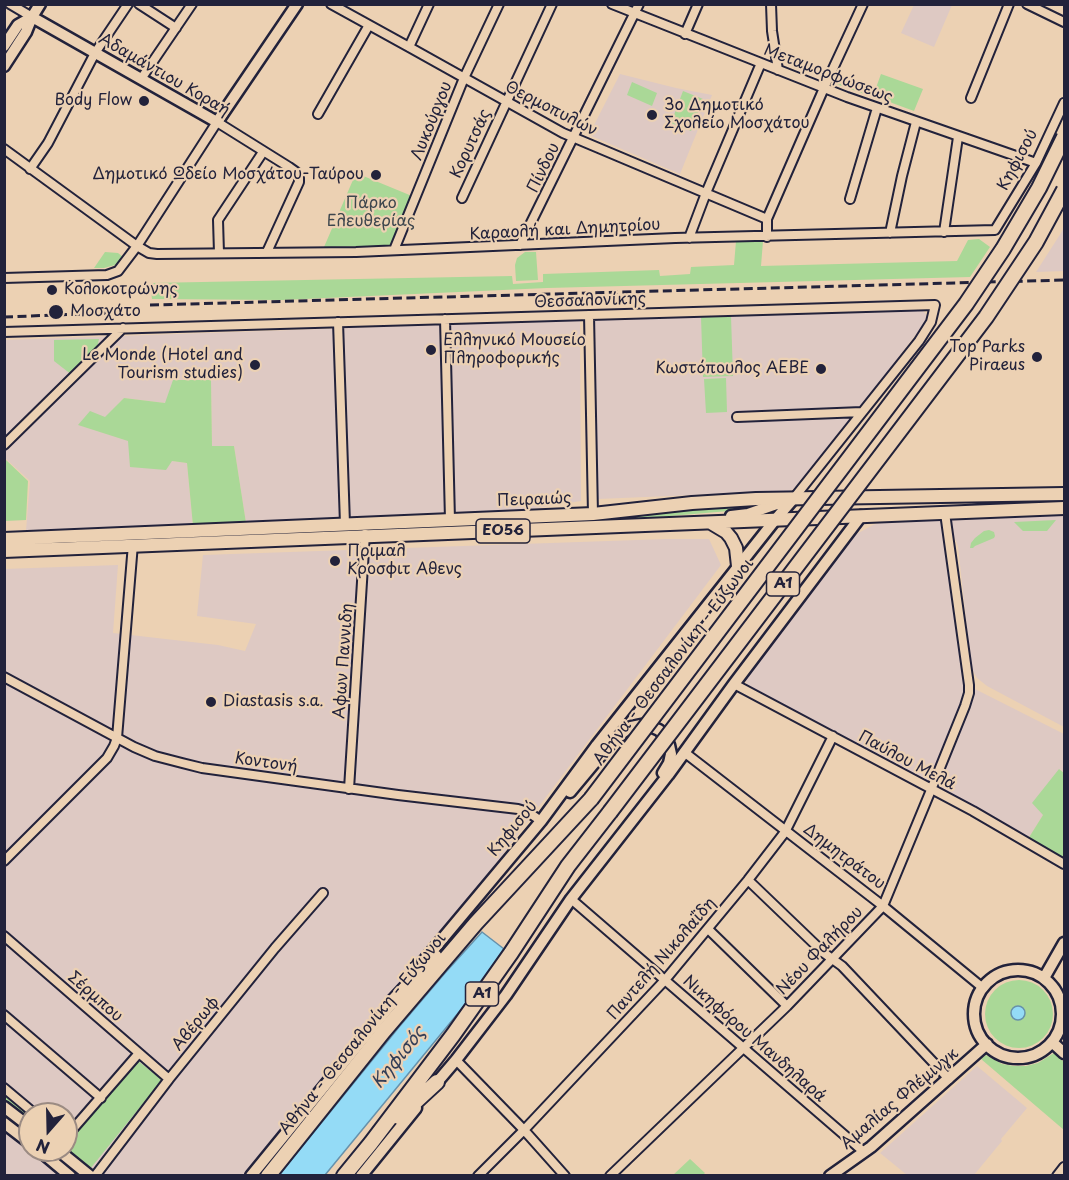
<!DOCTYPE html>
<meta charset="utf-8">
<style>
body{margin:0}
#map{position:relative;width:1069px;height:1180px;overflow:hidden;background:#ecd1b3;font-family:"Playpen Sans",sans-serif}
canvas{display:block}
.frame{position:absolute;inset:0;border:6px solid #22223b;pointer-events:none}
.north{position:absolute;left:18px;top:1102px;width:60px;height:60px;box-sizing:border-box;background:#ecd1b3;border:2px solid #9b8b83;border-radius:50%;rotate:200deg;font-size:16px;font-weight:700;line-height:24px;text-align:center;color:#22223b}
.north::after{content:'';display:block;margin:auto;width:21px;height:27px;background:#22223b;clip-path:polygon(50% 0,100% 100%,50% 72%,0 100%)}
</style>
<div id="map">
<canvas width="1069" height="1180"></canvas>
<div class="frame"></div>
<div class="north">N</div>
</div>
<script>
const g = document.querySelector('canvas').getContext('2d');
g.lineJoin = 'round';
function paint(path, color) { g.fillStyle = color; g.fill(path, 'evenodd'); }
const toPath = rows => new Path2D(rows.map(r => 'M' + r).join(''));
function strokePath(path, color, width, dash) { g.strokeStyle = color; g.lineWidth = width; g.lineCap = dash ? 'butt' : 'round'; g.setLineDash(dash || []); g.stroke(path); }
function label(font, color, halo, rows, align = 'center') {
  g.font = font + ' "Playpen Sans",sans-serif'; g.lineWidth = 4.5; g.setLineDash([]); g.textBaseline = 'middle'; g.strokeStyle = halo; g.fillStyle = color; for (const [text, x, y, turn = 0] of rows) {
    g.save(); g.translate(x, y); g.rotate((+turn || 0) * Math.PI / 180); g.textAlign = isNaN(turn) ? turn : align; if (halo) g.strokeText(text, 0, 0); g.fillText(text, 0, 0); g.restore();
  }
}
paint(toPath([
 [914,5,952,5,934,47,901,33],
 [620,74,676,88,712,95,680,174,589,135],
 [1064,227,1064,271,1036,272,1061,233],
 [922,310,927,315,926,321,830,447,800,482,791,491,598,499,595,320],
 [580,320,581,501,481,517,246,523,234,446,212,446,211,380,165,403,124,398,105,418,79,425,129,441,172,461,187,463,193,526,26,531,30,481,5,458,5,340],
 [1064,514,1064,727,987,686,977,678,974,673,971,666,958,546,952,532,951,519],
 [941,520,965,693,931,784,749,687,747,685,746,680,747,674,853,536,873,525,883,522],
 [666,539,709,539,721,565,454,919,244,1176,5,1175,4,569,118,565,113,633,218,645,245,651,256,624,197,616,203,555],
 [30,1114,66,1114,66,1150,30,1150],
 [973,688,1064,734,1064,773,1060,769,1043,815,1028,839,936,788,969,708,973,695],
 [977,1066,1027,1108,1001,1139,1002,1141,974,1175,907,1175,880,1153]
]), '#dec9c3');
paint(toPath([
 [881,74,923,89,914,111,873,96],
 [839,76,873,89,870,96,836,84],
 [632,82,657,93,652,106,627,95],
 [683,91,703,99,691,131,671,123],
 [356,173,412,196,390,246,324,247],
 [979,239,990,247,970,277,547,288,282,300,152,299,150,283,512,276,513,284,543,282,543,274,659,270,660,276,690,274,691,267,734,265,736,241,763,241,761,266,957,261,968,240],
 [105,252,118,253,123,257,115,265,104,268,94,268],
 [525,252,536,252,538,280,516,281,515,265,517,258],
 [731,316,733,376,703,377,701,317],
 [99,339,97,348,72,375,54,361,54,340],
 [726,378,727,412,706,413,704,379],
 [173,380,211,380,212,446,234,446,246,523,193,526,187,463,172,461,166,470,130,467,128,441,78,425,90,411,105,417,124,398,165,403],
 [6,460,28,481,26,520,5,521,4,462],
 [738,505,751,505,752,509,624,520,624,518,664,512],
 [1056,520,1047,531,1023,531,1014,522],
 [989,530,994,532,995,536,994,538,975,546,973,548,970,548,971,543,975,538,984,531],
 [1059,769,1064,773,1064,855,1061,859,1028,839,1043,815,1032,803],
 '985 1014a34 34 0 1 1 68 0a34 34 0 1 1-68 0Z',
 [1054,1053,1064,1062,1064,1130,981,1059,986,1055,1002,1064,1014,1066,1026,1066,1038,1063],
 [137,1060,162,1080,90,1169,66,1150,66,1141],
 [4,1091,30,1114,30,1122,5,1101],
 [690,1159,705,1173,703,1175,673,1175]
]), '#aad897');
const water = toPath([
 [482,932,504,949,473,995,325,1175,279,1175,399,1027,445,973,482,932],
 '1011 1013a7 7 0 1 1 14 0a7 7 0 1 1-14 0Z'
]);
paint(water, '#94dbf6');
strokePath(water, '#6691ab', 1.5);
const street = toPath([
 [10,4,32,17],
 [139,4,176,28],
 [331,4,409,47,563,133,767,219],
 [612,4,847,97,1036,163],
 [771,4,772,31,778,70],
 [1027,4,1064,22],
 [685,34,698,4],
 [409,47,429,4],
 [141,79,192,4],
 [971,98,1009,4],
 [318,114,369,25],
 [4,149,137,246,149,253,157,254,356,252,675,238,995,230,1036,163,1064,103],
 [30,169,48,143,95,53,128,4],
 [462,198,552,4],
 [850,199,877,108],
 [944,232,958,137],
 [890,233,902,176,916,122],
 [767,237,767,219,824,88,863,4],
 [689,238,706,193,761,63],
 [520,245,639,4],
 [394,250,464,78,499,4],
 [219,253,218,220,263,152],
 [4,278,107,275,118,271,137,246,217,122,289,167,296,172,299,178,299,182,267,252],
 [589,315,593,514],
 [445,319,450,520],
 [338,322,345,524],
 [4,332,935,305,931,322,919,341,794,498],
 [737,417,862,412],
 [4,445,123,328],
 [4,677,134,747,155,756,182,763,202,768,398,795,518,809,528,812,541,821],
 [734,684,973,811,1064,864],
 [684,752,883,906,983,988],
 [349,789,365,534],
 [4,861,107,758,114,746,117,738,133,544],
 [748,880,824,953,842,966,949,1079],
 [571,899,864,1152],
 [708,929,787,1006],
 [4,936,169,1079],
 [4,1015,101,1098],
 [456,1060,524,1130,565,1176],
 [4,1088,35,1114],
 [66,1137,139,1053],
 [95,1176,169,1079,275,948,323,893],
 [478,1176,524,1130,665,980,748,880,785,832,833,736],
 [610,1176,787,1006,883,906,931,790,965,706,969,693,969,685,945,513],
 [1057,1176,1064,1167]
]);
const secondary = toPath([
 [32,17,217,122,297,4],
 [4,46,18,25,32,17],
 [4,66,26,32,32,17,40,4],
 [731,516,748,514,788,500],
 [570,792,615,738,631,727,641,725,650,726,659,730,665,736,669,745,671,754,669,763,663,773],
 [423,962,541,821,597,745,775,520,794,498],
 '974 1014a44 44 0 1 1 88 0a44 44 0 1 1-88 0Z',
 [1044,978,1064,943],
 [1052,1042,1064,1053],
 [433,1087,456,1060,506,995,571,899,668,775,734,684,861,516],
 [4,1107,30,1127],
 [4,1123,30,1143],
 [39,1150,70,1176],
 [58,1150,90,1176],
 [251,1176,398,996],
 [361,1176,416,1108],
 [830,1176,871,1147,987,1044]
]);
const primary = toPath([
 [711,523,726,532,731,538,736,548,738,566],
 [4,539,593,514,692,503,756,499,1064,494],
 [4,551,1064,508]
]);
const highway = toPath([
 [394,1001,435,957],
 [399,1117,437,1082],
 [268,1176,384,1031,476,923,591,799],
 [344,1176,371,1143,453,1035,511,953,568,866,610,812]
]);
strokePath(street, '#22223b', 12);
strokePath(secondary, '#22223b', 15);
strokePath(primary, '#22223b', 16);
strokePath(highway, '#22223b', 18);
strokePath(street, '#ecd1b3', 8);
strokePath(secondary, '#ecd1b3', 10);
strokePath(primary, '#ecd1b3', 12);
strokePath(highway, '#ecd1b3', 14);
strokePath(toPath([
 [150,305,1064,280],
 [4,317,108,313]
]), '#22223b', 3, [9, 4.5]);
const highwayBridge = toPath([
 [591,799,966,304,1003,249,1039,188,1064,137],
 [610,812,986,317,1036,242,1064,190]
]);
strokePath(highwayBridge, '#22223b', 18, []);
strokePath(highwayBridge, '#ecd1b3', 14);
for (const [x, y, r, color] of [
 [144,101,6,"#22223b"],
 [652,115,6,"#22223b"],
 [376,175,6,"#22223b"],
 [52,290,6,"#22223b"],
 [56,312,8,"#22223b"],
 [431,350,6,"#22223b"],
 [1037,357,6,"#22223b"],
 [255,365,6,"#22223b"],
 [821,369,6,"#22223b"],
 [335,561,6,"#22223b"],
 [211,702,6,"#22223b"]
]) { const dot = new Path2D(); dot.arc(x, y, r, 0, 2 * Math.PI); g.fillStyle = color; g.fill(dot); strokePath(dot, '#ecd1b3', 2); }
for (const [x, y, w] of [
 [503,531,54],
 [783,584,33],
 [482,994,33]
]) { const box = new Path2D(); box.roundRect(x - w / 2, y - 12, w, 24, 4.5); g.fillStyle = '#ecd1b3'; g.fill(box); strokePath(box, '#22223b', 1.5); }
label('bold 15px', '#22223b', null, [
 ["ΕΟ56",503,531],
 ["Α1",783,584],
 ["Α1",482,994]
]);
label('16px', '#22223b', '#ecd1b3', [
 ["Μεταμορφώσεως",828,74,21],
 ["Αδαμάντιου Κοραή",164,75,30],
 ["Θερμοπυλών",551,109,27],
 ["Λυκούργου",432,121,-68],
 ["Κορυτσάς",471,144,-65],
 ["Κηφισού",1018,160,-62],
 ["Πίνδου",544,168,-64],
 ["Καραολή και Δημητρίου",565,230,-3],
 ["Θεσσαλονίκης",590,301,-2],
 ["Πειραιώς",534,500,-2],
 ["Αφων Παννιδη",344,661,-86],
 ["Αθήνα - Θεσσαλονίκη - Εύζωνοι",674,662,-53],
 ["Παύλου Μελά",907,761,28],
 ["Κοντονή",266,763,8],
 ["Κηφισού",513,829,-50],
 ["Δημητράτου",844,857,37],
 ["Νέου Φαλήρου",820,951,-46],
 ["Παντελή Νικολαΐδη",662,959,-49],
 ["Σέρμπου",95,997,41],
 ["Αβέρωφ",196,1024,-51],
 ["Αθήνα - Θεσσαλονίκη - Εύζωνοι",363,1034,-51],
 ["Νικηφόρου Μανδηλαρά",754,1039,41],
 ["Αμαλίας Φλέμινγκ",900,1099,-40]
]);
label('16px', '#22223b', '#ecd1b3', [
 ["Body Flow",132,101,"right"],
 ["3ο Δημοτικό",664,106],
 ["Σχολείο Μοσχάτου",664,124],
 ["Δημοτικό Ωδείο Μοσχάτου-Ταύρου",364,175,"right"],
 ["Κολοκοτρώνης",64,290],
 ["Μοσχάτο",70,312],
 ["Ελληνικό Μουσείο",443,341],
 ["Πληροφορικής",443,359],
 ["Top Parks",1025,348,"right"],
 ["Piraeus",1025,366,"right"],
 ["Le Monde (Hotel and",243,356,"right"],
 ["Tourism studies)",243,374,"right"],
 ["Κωστόπουλος ΑΕΒΕ",809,369,"right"],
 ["Πριμαλ",347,552],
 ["Κροσφιτ Αθενς",347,570],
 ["Diastasis s.a.",223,702]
], 'left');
label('16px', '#3d464d', '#ecd1b3', [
 ["Πάρκο",371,204],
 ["Ελευθερίας",371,222]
]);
label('italic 18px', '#333e57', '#ecd1b3', [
 ["Κηφισός",399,1058,-51]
]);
</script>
